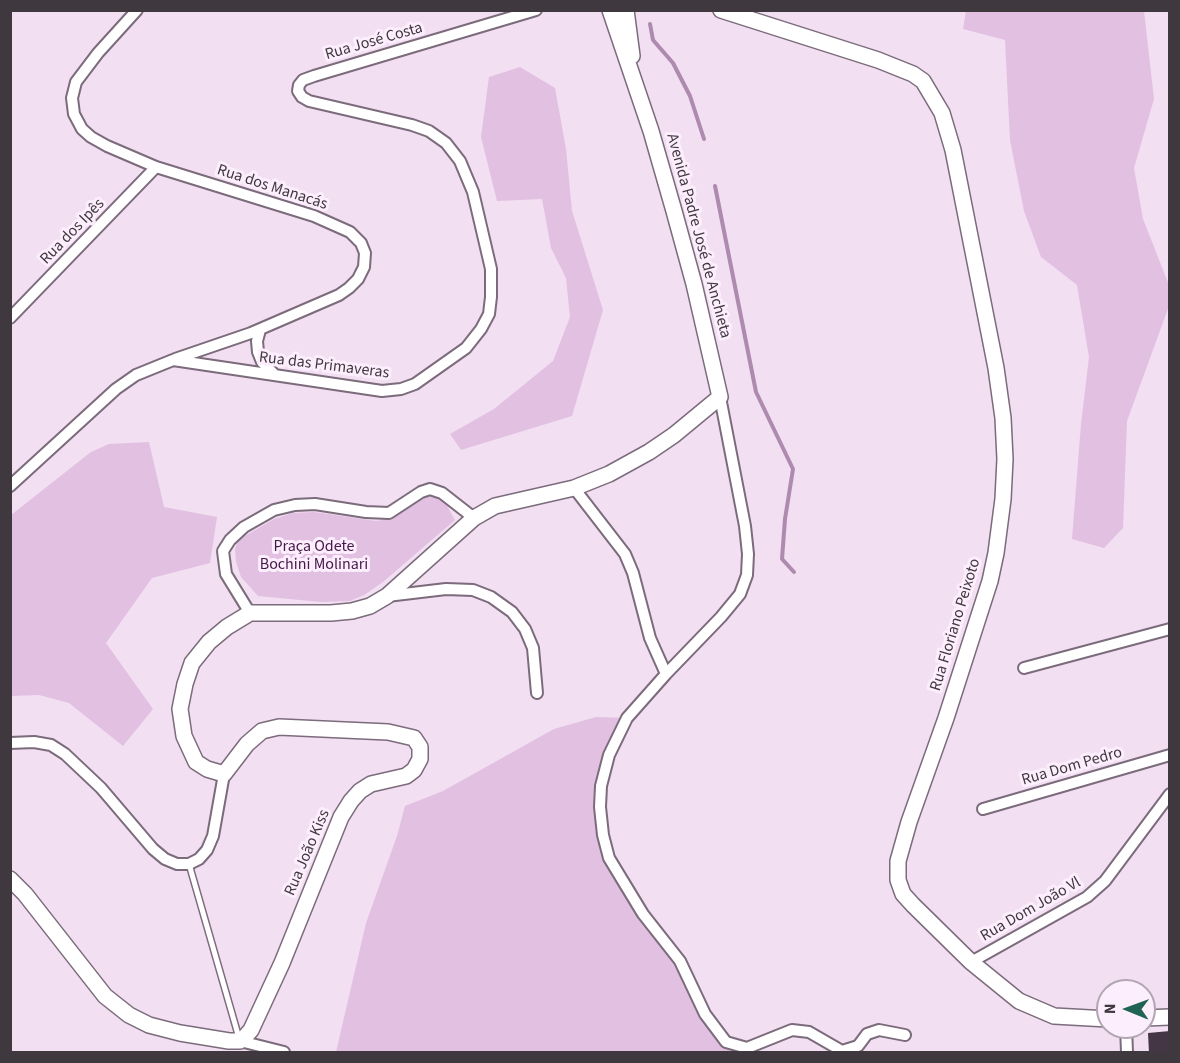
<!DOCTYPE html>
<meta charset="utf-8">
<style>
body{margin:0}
#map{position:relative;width:1180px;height:1063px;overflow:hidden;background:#f2dff2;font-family:"Source Sans 3",sans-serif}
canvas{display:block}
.frame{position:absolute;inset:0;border:12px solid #3f383f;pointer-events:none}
.north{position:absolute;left:1096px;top:979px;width:60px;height:60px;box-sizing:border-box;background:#fdeefd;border:2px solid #b1a5b1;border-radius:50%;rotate:271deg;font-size:16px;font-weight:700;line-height:24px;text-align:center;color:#3f383f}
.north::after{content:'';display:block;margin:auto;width:21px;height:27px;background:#1f6354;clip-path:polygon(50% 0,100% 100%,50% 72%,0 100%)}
</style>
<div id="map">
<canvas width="1180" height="1063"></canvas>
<div class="frame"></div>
<div class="north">N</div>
</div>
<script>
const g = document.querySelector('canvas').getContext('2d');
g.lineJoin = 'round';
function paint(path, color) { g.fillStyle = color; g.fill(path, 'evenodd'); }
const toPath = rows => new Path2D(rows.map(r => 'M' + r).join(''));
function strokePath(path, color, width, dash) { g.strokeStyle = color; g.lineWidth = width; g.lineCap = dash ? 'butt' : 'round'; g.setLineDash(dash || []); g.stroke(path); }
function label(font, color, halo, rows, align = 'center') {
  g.font = font + ' "Source Sans 3",sans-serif'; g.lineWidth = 6; g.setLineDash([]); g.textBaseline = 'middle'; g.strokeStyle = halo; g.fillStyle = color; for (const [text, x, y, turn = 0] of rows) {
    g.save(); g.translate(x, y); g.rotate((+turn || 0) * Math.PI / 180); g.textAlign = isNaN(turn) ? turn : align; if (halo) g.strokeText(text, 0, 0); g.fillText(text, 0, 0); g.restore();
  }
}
paint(toPath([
 [966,11,1144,11,1154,99,1134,168,1143,219,1169,285,1169,306,1127,421,1123,528,1104,548,1072,539,1081,424,1089,357,1077,285,1041,257,1024,211,1010,140,1005,40,963,29],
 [520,67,555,88,566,149,572,211,603,310,572,416,461,450,450,434,494,409,553,361,570,317,566,278,551,248,542,199,497,201,481,137,489,77],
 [149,442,164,507,217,517,210,563,152,578,106,643,153,709,123,746,69,703,39,695,11,696,11,515,91,452,109,444],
 [436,496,442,497,455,520,383,582,364,595,350,601,321,602,258,596,241,577,236,562,235,549,238,540,274,519,293,513,314,512,376,521,388,519,419,498],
 [596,717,627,718,601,786,609,858,726,1042,730,1052,336,1052,366,923,397,836,405,806,443,791,554,729]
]), '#e1c0e2');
strokePath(toPath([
 [650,24,653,40,673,63,690,96,704,139],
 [715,186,756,392,793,469,785,519,782,559,794,572]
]), '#ae8aaf', 4);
paint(toPath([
 [1170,1031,1170,1053,1149,1053,1148,1033]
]), '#443645');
const lane = toPath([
 [189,864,239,1038]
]);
const street = toPath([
 [137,10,98,53,76,82,72,98,74,114,82,129,91,137,107,146,156,167,314,216,350,232,361,243,365,253,364,267,358,279,349,288,339,295,251,333,175,359],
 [10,318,156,167],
 [260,330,257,341,258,352,262,362,274,374],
 [720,397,745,526,748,554,747,575,740,594,721,617,666,674,627,718,609,755,601,786,600,807,603,835,609,858,643,914,680,961,705,1014,726,1042,747,1048,792,1030,809,1032,842,1051,858,1046,867,1034,879,1030,905,1035],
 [10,486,116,389,136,375,173,360,382,391,401,389,415,384,466,348,481,329,489,314,491,297,491,269,473,192,460,161,446,143,429,131,412,125,309,101,302,97,298,91,299,85,303,80,314,76,536,10],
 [574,488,625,554,633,573,650,638,666,674],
 [387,596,446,589,473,590,491,597,512,612,525,629,533,648,537,693],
 [250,613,226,574,223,551,230,540,244,527,274,510,295,505,315,504,366,512,389,513,421,492,430,489,442,493,474,518],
 [1024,668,1170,629],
 [10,743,34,742,51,745,65,754,101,788,153,849,165,859,177,864,189,864,199,859,207,850,213,836,224,774],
 [983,809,1170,755],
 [971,962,1087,897,1105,881,1170,794],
 [1126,1027,1127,1052],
 [240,1041,284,1052]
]);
const secondary = toPath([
 [626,10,632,56],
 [721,10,878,60,913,74,923,81,942,113,953,150,996,368,1003,418,1005,459,1003,499,996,553,990,581,946,718,909,822,898,861,898,880,903,894,913,905,971,962,1019,1001,1054,1016,1108,1019],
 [10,879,25,894,105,996,129,1015,149,1025,180,1033,229,1041,240,1041,244,1038,251,1030,282,963,341,817,351,801,360,791,371,784,406,776,414,770,420,759,420,747,414,738,388,732,279,727,262,731,247,744,224,774,207,769,196,762,184,736,180,709,185,684,192,663,209,642,227,627,250,613,331,613,352,611,370,606,387,596,474,518,495,506,574,488,609,474,649,452,674,435,720,397,694,284,674,211,651,131,610,10],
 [1144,1018,1170,1017]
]);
strokePath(lane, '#7b6b7b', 8);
strokePath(street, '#7b6b7b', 14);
strokePath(secondary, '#7b6b7b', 18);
strokePath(lane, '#fff', 5);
strokePath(street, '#fff', 10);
strokePath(secondary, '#fff', 15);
label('16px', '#3f383f', '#fdeefd', [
 ["Rua José Costa",374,42,-16],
 ["Rua dos Manacás",272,188,18],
 ["Rua dos Ipês",73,232,-46],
 ["Avenida Padre José de Anchieta",698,236,75],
 ["Rua das Primaveras",324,366,7],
 ["Rua Floriano Peixoto",956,625,-73],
 ["Rua Dom Pedro",1072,767,-16],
 ["Rua João Kiss",308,853,-67],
 ["Rua Dom João Vl",1031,910,-30]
]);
label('16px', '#451848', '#fdeefd', [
 ["Praça Odete",314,547],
 ["Bochini Molinari",314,565]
]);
</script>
